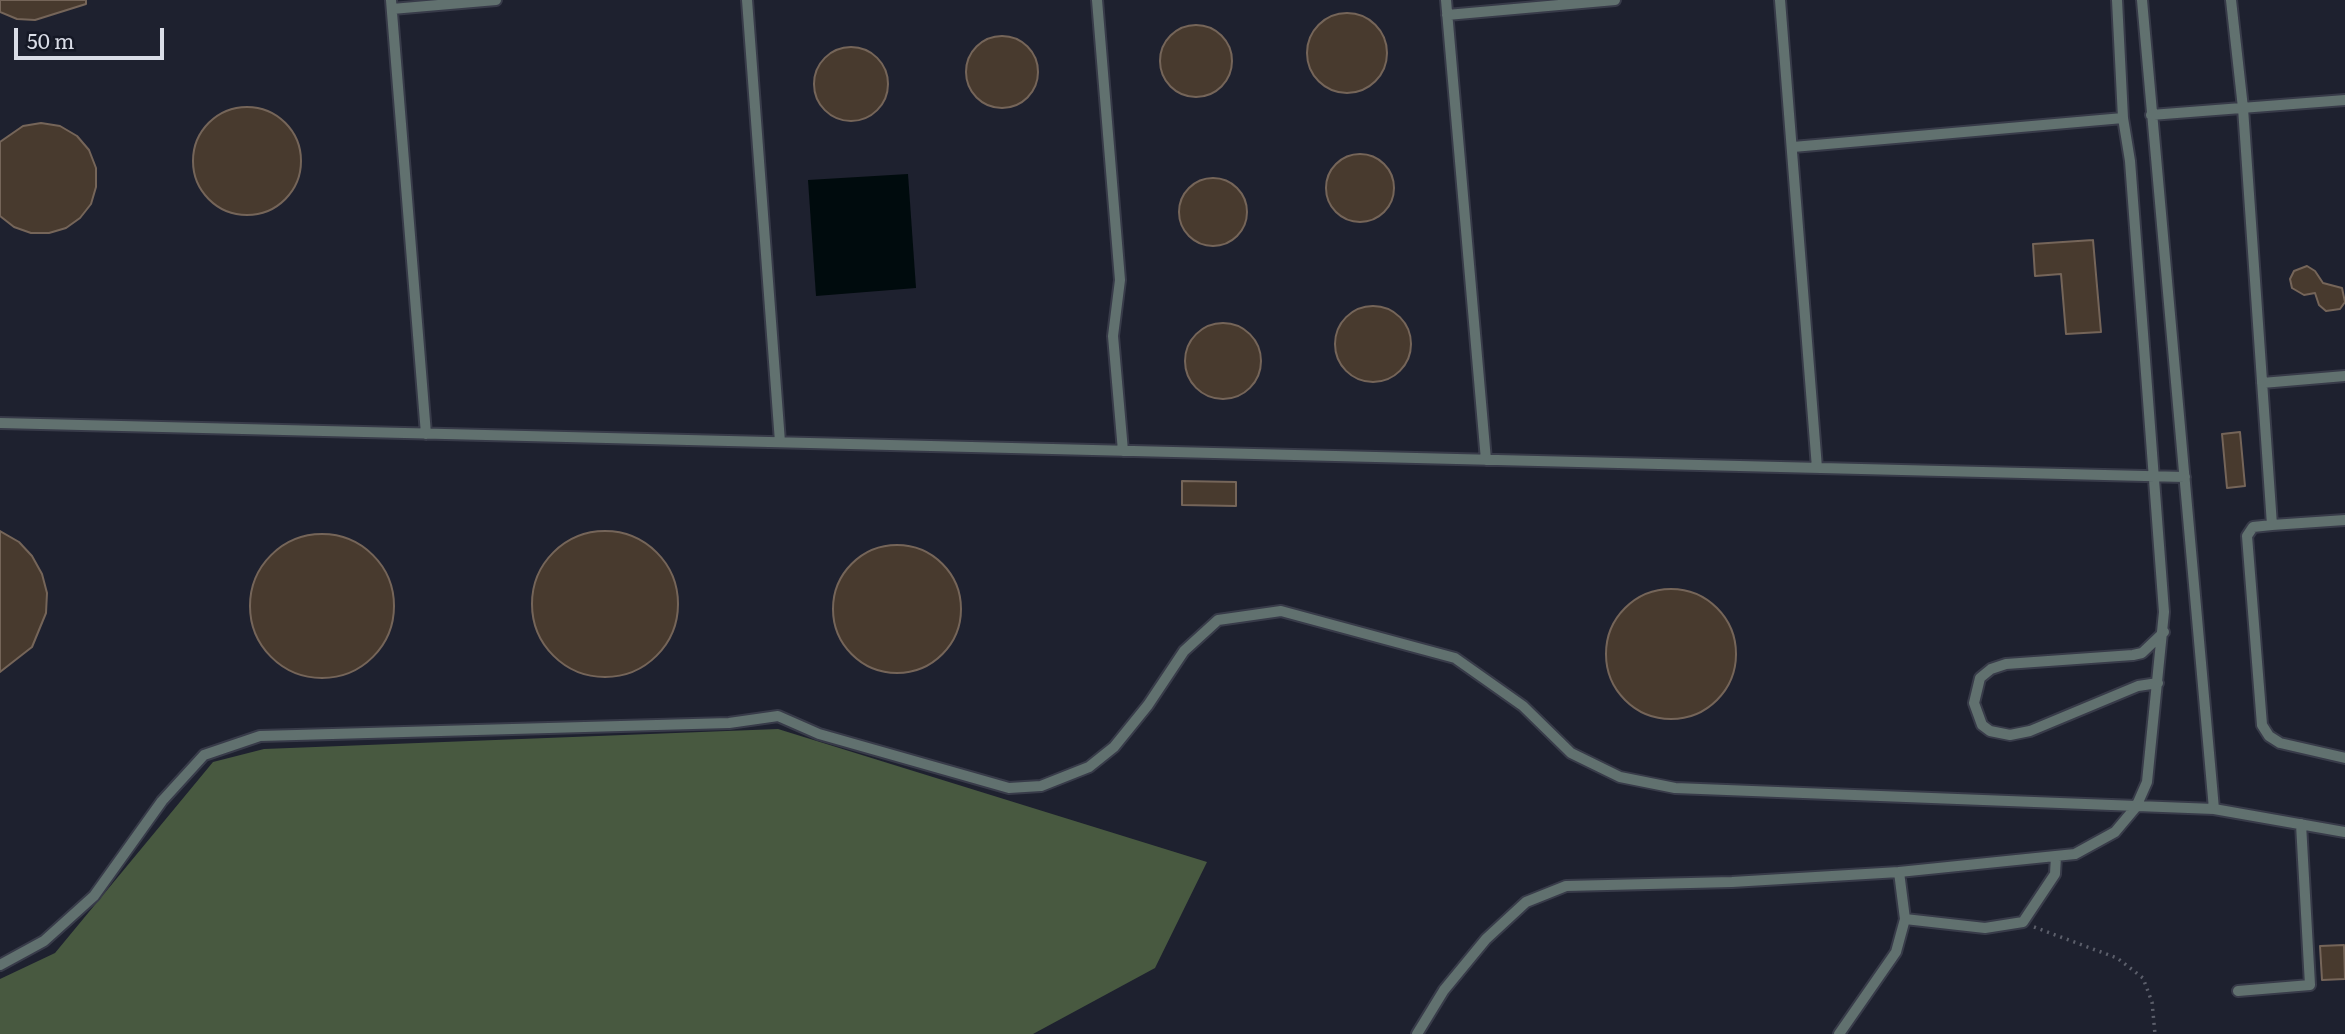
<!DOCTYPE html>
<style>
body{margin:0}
#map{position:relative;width:2345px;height:1034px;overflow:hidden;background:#1e212f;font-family:Literata,serif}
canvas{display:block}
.scale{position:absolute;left:14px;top:28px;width:150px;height:32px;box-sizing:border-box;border:4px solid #dadde7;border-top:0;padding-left:9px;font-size:21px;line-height:24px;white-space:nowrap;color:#dadde7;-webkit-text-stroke:5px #151825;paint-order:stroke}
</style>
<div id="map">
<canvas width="2345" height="1034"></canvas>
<div class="scale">50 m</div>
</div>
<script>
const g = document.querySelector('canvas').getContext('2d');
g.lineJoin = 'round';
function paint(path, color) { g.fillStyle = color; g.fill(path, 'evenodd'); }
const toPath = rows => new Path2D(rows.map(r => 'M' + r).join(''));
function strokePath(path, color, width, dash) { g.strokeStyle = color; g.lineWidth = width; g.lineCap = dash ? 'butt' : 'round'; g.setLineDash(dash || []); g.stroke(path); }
paint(toPath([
 [778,729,1207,862,1155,968,1033,1034,0,1034,0,979,55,953,213,762,264,749]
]), '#485940');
paint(toPath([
 [908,174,916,288,816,296,808,180]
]), '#000b0d');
const building = toPath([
 [0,0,86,0,86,4,35,20,17,19,0,12,0,0],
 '1307 53a40 40 0 1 1 80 0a40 40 0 1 1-80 0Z',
 '1160 61a36 36 0 1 1 72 0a36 36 0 1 1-72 0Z',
 '966 72a36 36 0 1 1 72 0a36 36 0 1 1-72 0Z',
 '814 84a37 37 0 1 1 74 0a37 37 0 1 1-74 0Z',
 '193 161a54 54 0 1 1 108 0a54 54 0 1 1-108 0Z',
 [41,123,60,126,77,136,89,150,96,168,96,187,91,204,80,218,66,228,49,233,31,233,14,227,0,216,0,142,23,126,41,123],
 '1326 188a34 34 0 1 1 68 0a34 34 0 1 1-68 0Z',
 '1179 212a34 34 0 1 1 68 0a34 34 0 1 1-68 0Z',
 [2093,240,2101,332,2066,334,2061,274,2035,276,2033,244,2093,240],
 [2307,266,2315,271,2323,283,2342,288,2345,302,2340,309,2326,311,2319,305,2315,293,2304,295,2292,288,2290,279,2294,271,2307,266],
 '1335 344a38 38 0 1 1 76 0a38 38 0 1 1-76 0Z',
 '1185 361a38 38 0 1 1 76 0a38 38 0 1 1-76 0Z',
 [2240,432,2245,486,2227,488,2222,434,2240,432],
 [1182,481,1236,482,1236,506,1182,505,1182,481],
 [0,531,19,542,32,556,42,574,47,593,46,613,32,647,0,672,0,531],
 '532 604a73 73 0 1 1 146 0a73 73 0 1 1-146 0Z',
 '250 606a72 72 0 1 1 144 0a72 72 0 1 1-144 0Z',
 '833 609a64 64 0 1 1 128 0a64 64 0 1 1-128 0Z',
 '1606 654a65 65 0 1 1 130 0a65 65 0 1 1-130 0Z',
 [2344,945,2345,979,2322,980,2320,946,2344,945]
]);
paint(building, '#483a2e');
strokePath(building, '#756559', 2);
const service = toPath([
 [391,0,426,434],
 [747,0,780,442],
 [1097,0,1120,280,1113,336,1123,451],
 [1446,0,1486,460],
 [1780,0,1817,468],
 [2142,0,2214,809],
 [2231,0,2243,108,2272,525,2345,520],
 [392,9,496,0],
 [1447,15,1615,0],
 [2151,115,2345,100],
 [1793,147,2123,118],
 [2262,383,2345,376],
 [0,423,2185,477],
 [2272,525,2253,527,2247,536,2262,725,2269,736,2280,743,2345,758],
 [2158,683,2138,686,2030,731,2010,735,1990,731,1982,725,1974,703,1980,678,1991,669,2006,664,2133,655,2142,653,2164,632],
 [1905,919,1985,928,2023,922,2055,874,2056,856],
 [0,965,44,941,94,896,162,801,204,755,260,736,729,723,778,716,819,734,1009,788,1041,786,1089,767,1114,747,1148,705,1184,651,1218,620,1281,611,1455,658,1523,706,1571,753,1620,777,1675,788,2214,809,2345,832],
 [2238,991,2310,985,2301,824],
 [1417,1034,1444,990,1486,939,1526,902,1566,886,1732,882,1899,872,2075,854,2115,832,2136,807,2147,782,2164,612,2130,161,2123,118,2117,0],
 [1839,1034,1896,952,1905,919,1899,872]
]);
strokePath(service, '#383b49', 14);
strokePath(toPath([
 [2034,927,2117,958,2143,978,2152,1002,2155,1034]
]), '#5c5f6b', 3.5, [2, 5]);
strokePath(service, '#61716f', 10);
</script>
